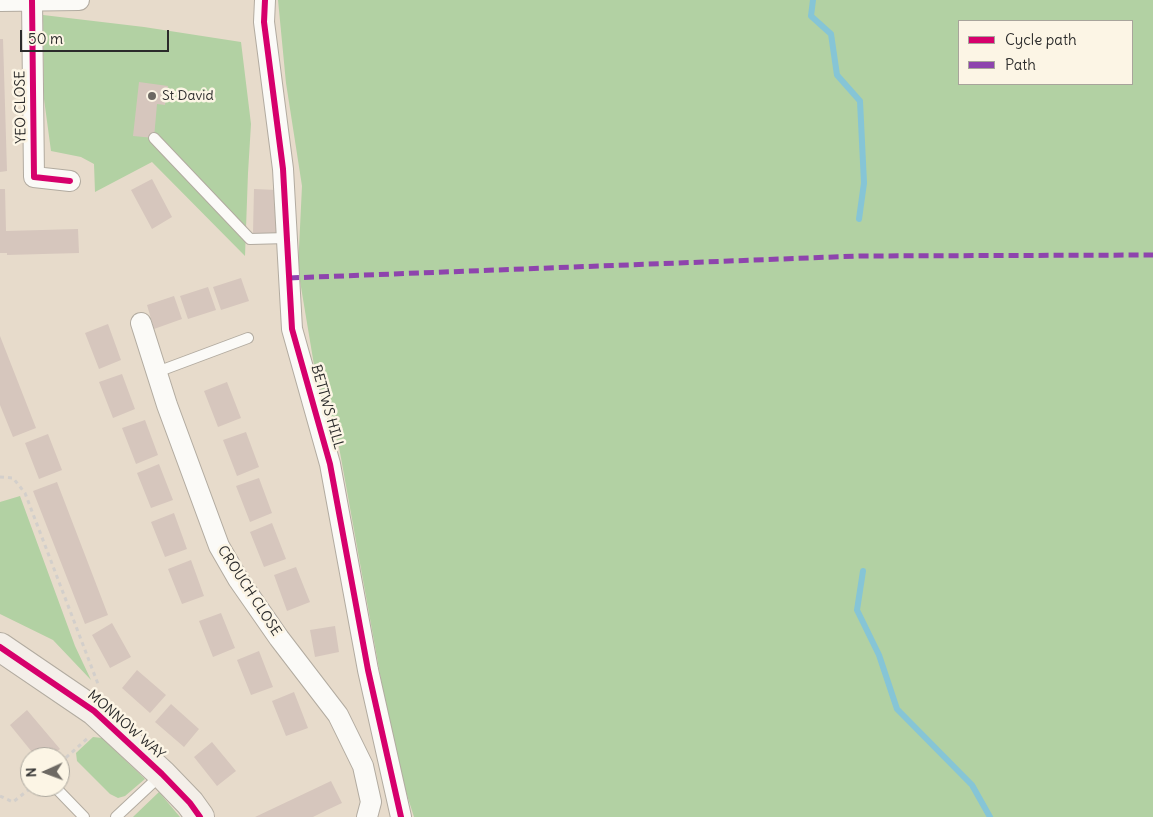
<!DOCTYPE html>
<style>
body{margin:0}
#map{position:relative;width:1153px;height:817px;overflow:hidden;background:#e7dbcb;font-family:Delius,sans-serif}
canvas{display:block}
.legend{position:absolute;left:958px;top:20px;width:175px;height:65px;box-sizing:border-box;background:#fcf5e5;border:1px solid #a8a49b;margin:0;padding:6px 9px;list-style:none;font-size:15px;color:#2b2b2b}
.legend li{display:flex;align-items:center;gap:10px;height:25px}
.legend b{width:25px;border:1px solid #a8a49b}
.north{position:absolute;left:20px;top:747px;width:50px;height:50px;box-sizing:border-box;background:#fcf5e5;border:1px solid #a8a49b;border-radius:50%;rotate:268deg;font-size:14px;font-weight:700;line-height:20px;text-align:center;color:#2b2b2b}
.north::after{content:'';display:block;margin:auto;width:18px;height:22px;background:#6d6963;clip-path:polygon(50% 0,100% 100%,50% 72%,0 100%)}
.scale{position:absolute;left:20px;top:30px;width:149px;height:22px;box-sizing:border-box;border:2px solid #2b2b2b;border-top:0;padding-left:6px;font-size:15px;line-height:18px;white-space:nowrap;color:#2b2b2b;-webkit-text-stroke:4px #fcf5e5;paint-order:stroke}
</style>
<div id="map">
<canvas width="1153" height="817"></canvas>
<ul class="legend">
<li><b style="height:6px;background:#d6006c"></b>Cycle path</li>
<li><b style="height:6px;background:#8e44ad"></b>Path</li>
</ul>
<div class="north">N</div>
<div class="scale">50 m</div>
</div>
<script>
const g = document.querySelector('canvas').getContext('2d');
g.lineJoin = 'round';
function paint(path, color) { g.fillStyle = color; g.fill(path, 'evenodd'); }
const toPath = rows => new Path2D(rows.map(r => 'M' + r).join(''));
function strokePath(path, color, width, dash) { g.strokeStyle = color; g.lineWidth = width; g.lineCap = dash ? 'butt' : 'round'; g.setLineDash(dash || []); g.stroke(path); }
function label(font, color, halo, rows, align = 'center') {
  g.font = font + ' Delius,sans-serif'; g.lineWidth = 5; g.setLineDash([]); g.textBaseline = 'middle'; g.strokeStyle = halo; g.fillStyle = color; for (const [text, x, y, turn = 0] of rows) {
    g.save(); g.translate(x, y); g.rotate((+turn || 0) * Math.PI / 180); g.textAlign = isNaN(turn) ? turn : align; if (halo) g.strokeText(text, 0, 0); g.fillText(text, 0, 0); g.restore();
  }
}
paint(toPath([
 [278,0,1153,0,1153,817,414,817,395,757,339,447,315,371,298,269,302,186,286,83],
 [959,21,1132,21,1132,84,959,84],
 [43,15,144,27,241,42,251,124,248,173,245,256,152,162,95,192,94,164,81,157,51,151,44,99],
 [20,496,75,646,91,680,53,640,0,614,0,502],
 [93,737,102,738,145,779,125,796,118,798,110,794,77,761,76,753],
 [159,792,180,817,133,817,135,815]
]), '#b2d1a3');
strokePath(toPath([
 [813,0,811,16,831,34,837,75,860,101,864,183,859,219],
 [863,571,857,610,879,655,897,709,972,785,990,817]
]), '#86c5d6', 6);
paint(toPath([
 [0,39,3,39,7,171,0,172],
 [139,82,168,86,165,105,157,104,154,138,133,136],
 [152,179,172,217,152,229,131,190],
 [0,189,5,189,6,231,78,229,79,253,7,255,7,253,0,253],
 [254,189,277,190,276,234,253,233],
 [241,278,249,301,221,310,213,287],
 [208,287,216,310,188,319,180,296],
 [174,296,182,319,154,329,147,305],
 [108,324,121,360,99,369,85,333],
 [0,336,36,428,13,437,0,405],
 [122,374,135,409,113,418,99,382],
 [227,382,241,418,218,427,204,391],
 [145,420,158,455,136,464,122,428],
 [246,432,259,467,237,476,223,440],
 [48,434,62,470,39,479,25,443],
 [159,464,173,500,151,508,137,473],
 [259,478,272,513,250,522,236,486],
 [57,482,108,615,85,624,33,491],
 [174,513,187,549,165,557,151,522],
 [272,523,286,559,264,567,250,532],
 [191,560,204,596,182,604,168,569],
 [296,567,310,602,287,611,274,575],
 [221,613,235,648,213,657,199,621],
 [112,623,131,657,110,668,92,635],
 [335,626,339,652,315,657,310,630],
 [259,651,273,687,251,695,237,660],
 [137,670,166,695,150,713,122,688],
 [294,692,308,728,286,736,272,701],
 [171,704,199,729,184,747,155,722],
 [27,710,60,749,50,757,36,757,10,725],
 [212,742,236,771,217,786,194,757],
 [331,781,342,803,327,810,313,817,255,817]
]), '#d6c6bd');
const lane = toPath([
 [154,138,250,239,287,238],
 [157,372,248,338],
 [55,787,84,817],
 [116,817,162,774]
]);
const street = toPath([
 [32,0,34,177,70,181],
 [265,0,264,22,283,169,292,329,330,464,368,670,401,817],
 [0,1,79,0],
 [141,323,167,405,219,546,238,579,279,638,338,715,363,766,371,802,367,817]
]);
const secondary = toPath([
 [0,647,94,711,162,774,190,803,200,817]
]);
strokePath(lane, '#b2aba0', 12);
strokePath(street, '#b2aba0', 22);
strokePath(secondary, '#b2aba0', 30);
strokePath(toPath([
 [0,477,13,478,25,493,98,684],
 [60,763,89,737],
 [0,796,13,802,32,787]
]), '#d3cfcb', 3, [4, 4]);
strokePath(lane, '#fbfaf7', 10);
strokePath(street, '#fbfaf7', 20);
strokePath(secondary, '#f4efe9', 28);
strokePath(toPath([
 [289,278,859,256,1153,255]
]), '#8e44ad', 5, [10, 5]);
strokePath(toPath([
 [32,0,34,177,70,181],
 [265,0,264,22,283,169,292,329,330,464,368,670,401,817],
 [0,647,94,711,162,774,190,803,200,817]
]), '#d6006c', 6);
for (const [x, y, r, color] of [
 [152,96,5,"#6d6963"]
]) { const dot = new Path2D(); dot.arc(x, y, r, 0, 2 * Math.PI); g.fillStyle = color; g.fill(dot); strokePath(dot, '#fcf5e5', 2); }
label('14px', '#2b2b2b', '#fcf5e5', [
 ["St David",162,96]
], 'left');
label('14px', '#2b2b2b', '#fcf5e5', [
 ["YEO CLOSE",21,107,-91],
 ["BETTWS HILL",327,407,74],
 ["CROUCH CLOSE",249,591,57],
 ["MONNOW WAY",126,725,41]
]);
</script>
